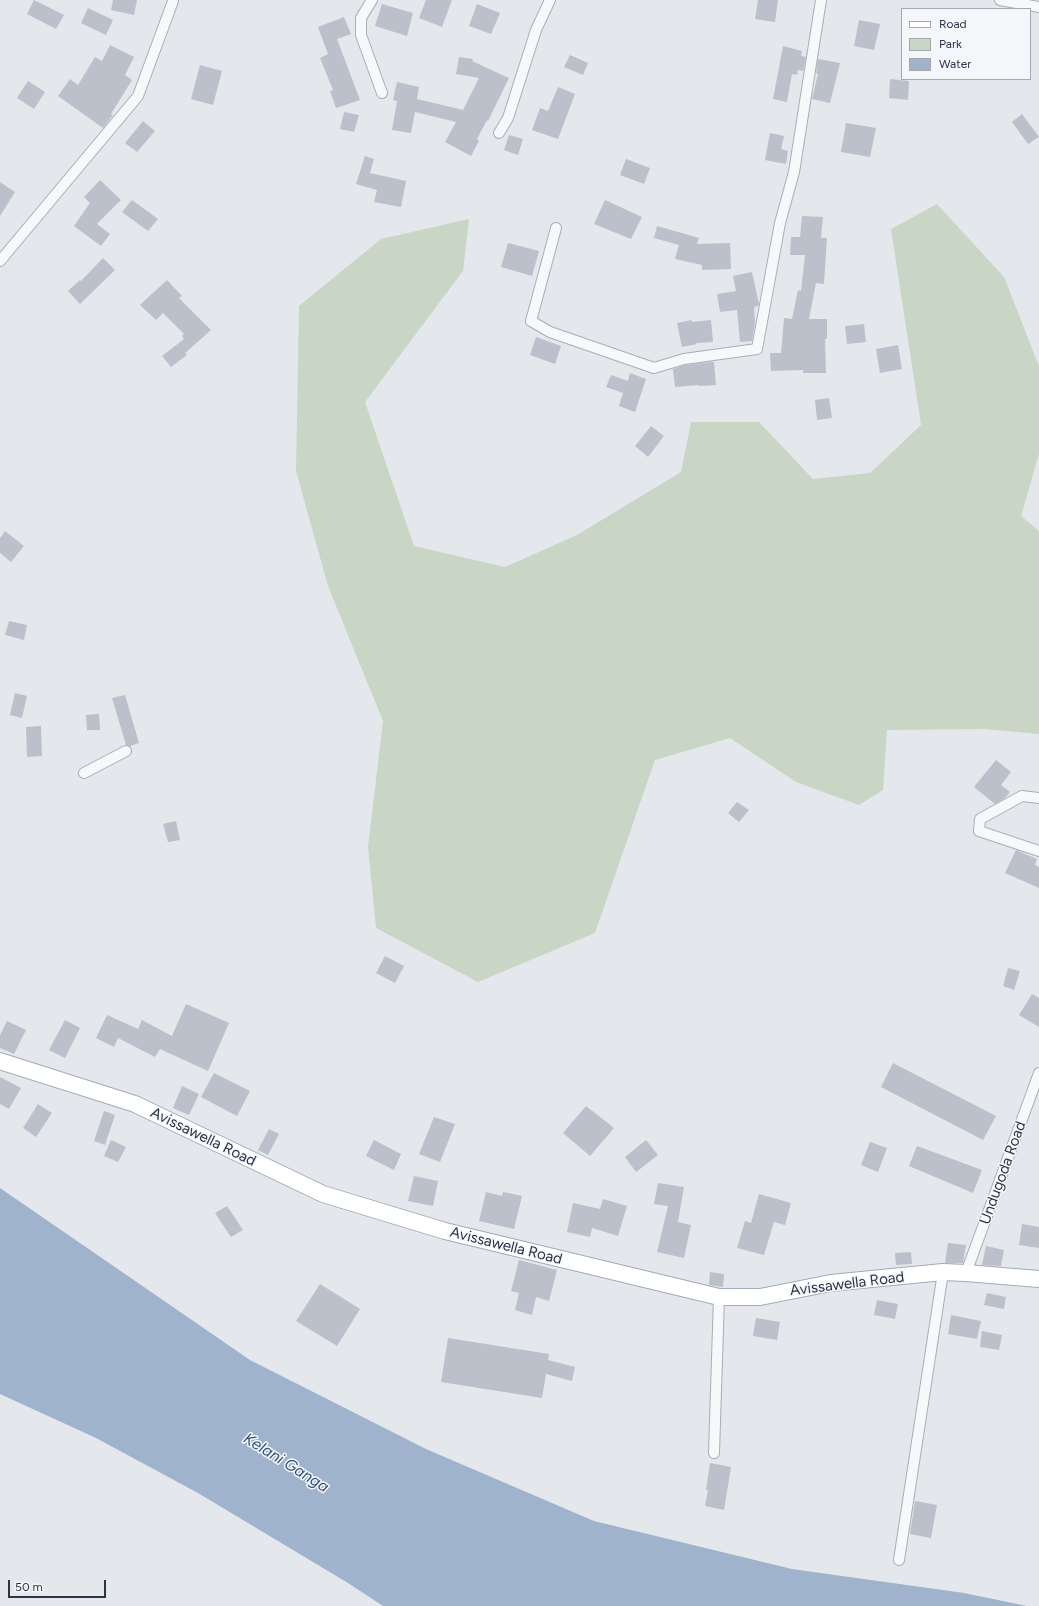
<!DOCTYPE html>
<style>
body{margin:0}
#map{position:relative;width:1039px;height:1606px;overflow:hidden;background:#e4e7ec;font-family:Figtree,sans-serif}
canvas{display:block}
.legend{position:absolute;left:901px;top:8px;width:130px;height:72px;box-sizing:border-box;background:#f4f6f9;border:1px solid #a4a8b1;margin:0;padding:5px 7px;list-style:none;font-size:12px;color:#2b3445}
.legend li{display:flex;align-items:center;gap:8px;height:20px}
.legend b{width:20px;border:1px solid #a4a8b1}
.scale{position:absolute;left:8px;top:1580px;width:98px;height:18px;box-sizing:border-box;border:2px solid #2b3445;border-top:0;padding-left:5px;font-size:12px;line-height:14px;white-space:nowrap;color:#2b3445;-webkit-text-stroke:3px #f4f6f9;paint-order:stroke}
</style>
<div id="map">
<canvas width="1039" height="1606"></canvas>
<ul class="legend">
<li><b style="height:5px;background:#fff"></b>Road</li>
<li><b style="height:11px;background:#c9d6c5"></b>Park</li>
<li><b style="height:11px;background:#9fb4cc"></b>Water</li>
</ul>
<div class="scale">50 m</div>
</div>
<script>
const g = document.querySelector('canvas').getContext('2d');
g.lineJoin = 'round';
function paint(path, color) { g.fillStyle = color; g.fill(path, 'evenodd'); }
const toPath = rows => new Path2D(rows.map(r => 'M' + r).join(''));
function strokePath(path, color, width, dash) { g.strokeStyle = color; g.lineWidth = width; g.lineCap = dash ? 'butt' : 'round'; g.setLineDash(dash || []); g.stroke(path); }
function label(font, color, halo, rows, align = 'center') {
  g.font = font + ' Figtree,sans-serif'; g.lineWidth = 3; g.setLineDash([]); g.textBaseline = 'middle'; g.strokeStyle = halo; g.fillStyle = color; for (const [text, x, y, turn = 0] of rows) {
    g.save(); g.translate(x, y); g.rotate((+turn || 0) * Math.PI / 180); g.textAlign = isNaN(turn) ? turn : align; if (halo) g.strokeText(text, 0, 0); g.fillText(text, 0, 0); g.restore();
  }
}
paint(toPath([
 [937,204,1004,277,1039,366,1039,454,1021,516,1039,531,1039,734,984,729,887,730,883,790,859,805,796,782,730,738,655,760,595,933,478,982,376,928,368,847,383,721,328,586,296,471,299,306,381,239,469,219,463,271,365,402,414,546,505,567,577,535,681,472,691,422,759,422,813,479,870,473,921,425,891,229]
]), '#c9d6c5');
paint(toPath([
 [0,1188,250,1360,426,1449,594,1521,792,1569,964,1593,1027,1606,383,1606,348,1583,198,1493,96,1438,0,1394]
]), '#9fb4cc');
paint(toPath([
 [34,0,64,15,56,29,27,14],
 [113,0,137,0,134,15,111,10],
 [426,0,452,0,442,27,419,18],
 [758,0,778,0,775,22,755,19],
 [382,4,413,13,407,36,375,26],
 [477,4,500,13,491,34,469,26],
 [88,8,113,20,106,35,81,23],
 [344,17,351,34,337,39,360,100,336,108,330,91,333,90,320,58,328,54,318,27],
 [859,20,880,24,874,50,854,46],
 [110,45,134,57,125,75,132,80,111,114,113,115,103,128,58,96,70,79,78,85,95,57,102,61],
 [783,46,802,51,801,56,806,57,803,71,798,70,797,75,792,74,787,102,773,99],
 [570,55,588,63,583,75,564,67],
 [459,57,473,59,472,61,509,78,488,121,487,120,477,139,479,141,471,156,445,142,456,122,415,112,411,133,392,130,397,101,393,100,397,82,419,87,417,99,463,110,479,78,456,74],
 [818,59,840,63,830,103,812,99,818,74,816,73],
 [200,65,222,71,213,105,191,99],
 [890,79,909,81,908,100,889,98],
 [28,81,45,92,34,109,17,98],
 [558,87,575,94,558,139,532,130,540,108,548,111],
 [344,112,359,115,354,132,340,129],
 [1022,114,1039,137,1028,144,1012,122],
 [143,121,155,131,137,152,125,143],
 [846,123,876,128,870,157,841,152],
 [770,133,784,136,781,149,788,151,786,164,765,160],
 [509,135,523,139,518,155,504,150],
 [365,156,374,159,370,173,406,181,401,207,374,202,377,190,356,184],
 [626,159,650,168,644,184,620,175],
 [100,180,121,200,97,224,110,234,101,246,74,226,90,203,84,197],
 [0,182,15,192,0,216],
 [132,200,158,219,148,231,122,212],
 [605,200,642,217,631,239,594,224],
 [802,216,823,217,821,238,827,238,824,284,816,283,809,319,827,319,827,339,825,339,826,373,803,373,803,370,771,371,770,353,781,353,784,318,792,319,798,290,801,291,805,255,790,255,791,237,800,237],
 [657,226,699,238,697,244,730,243,731,269,702,270,702,265,675,259,679,245,654,238],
 [508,243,539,251,532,276,501,267],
 [103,258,115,270,80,304,68,291,80,280,81,281],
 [752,272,759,304,758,306,754,307,755,323,752,341,740,342,737,310,720,312,717,294,736,291,733,276],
 [167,280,182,296,179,298,211,330,185,353,187,355,171,367,162,356,184,339,182,336,184,334,163,313,156,320,140,305],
 [692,320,692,322,711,320,713,342,696,343,697,344,682,347,677,323],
 [864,324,866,342,847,344,845,326],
 [536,337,561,346,555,364,530,355],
 [898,345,902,369,880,373,876,349],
 [709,362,714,362,716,385,699,386,699,385,675,387,673,369,685,365],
 [630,373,646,379,635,412,619,406,623,393,606,387,611,375,628,381],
 [829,398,832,418,817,420,815,400],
 [651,426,664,436,648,457,635,446],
 [5,531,24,546,11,562,0,553,0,538],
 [9,621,27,625,24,640,5,635],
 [15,693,27,696,22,718,10,715],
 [125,695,139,743,130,746,126,745,112,698],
 [99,714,100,730,87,730,86,715],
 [41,726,42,756,27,757,26,727],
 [996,760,1011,772,1001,785,1010,792,1005,798,995,804,974,787],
 [737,802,749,810,739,822,728,813],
 [176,821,180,840,168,842,163,824],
 [1016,850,1037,859,1035,865,1039,867,1039,888,1005,873],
 [385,956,404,966,395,983,376,973],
 [1008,968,1020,971,1014,990,1003,986],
 [1032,994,1039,998,1039,1027,1019,1015],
 [186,1004,229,1023,208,1071,160,1049,155,1057,118,1038,114,1047,96,1038,107,1015,138,1029,142,1020,172,1036],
 [65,1020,80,1028,65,1058,49,1050],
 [7,1021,26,1030,14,1054,0,1048,0,1035],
 [893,1063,996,1116,983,1140,881,1087],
 [214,1073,250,1091,237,1116,201,1097],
 [0,1077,21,1088,9,1109,0,1104],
 [182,1086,199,1094,189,1115,173,1108],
 [38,1104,52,1113,36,1137,23,1128],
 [586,1106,614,1128,590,1156,563,1133],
 [104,1111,115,1115,105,1145,94,1141],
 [434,1117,455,1124,440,1162,419,1154],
 [269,1129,279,1134,268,1155,258,1150],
 [111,1140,126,1147,118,1162,104,1156],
 [374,1140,401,1154,394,1170,366,1156],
 [646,1140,658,1155,636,1172,625,1157],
 [870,1142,887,1148,878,1172,861,1165],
 [917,1146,982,1170,973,1193,909,1166],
 [414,1176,438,1181,433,1206,408,1201],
 [658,1183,684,1187,678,1222,691,1225,684,1258,657,1252,668,1206,654,1204],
 [486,1192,502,1196,503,1192,522,1196,514,1229,479,1221],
 [759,1194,791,1203,785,1225,774,1222,764,1255,737,1248,745,1221,751,1223],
 [603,1199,627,1206,618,1236,592,1228,590,1237,567,1232,573,1203,600,1209],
 [227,1206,243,1230,231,1237,215,1213],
 [1022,1224,1039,1227,1039,1248,1019,1245],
 [948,1243,966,1245,963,1263,945,1263],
 [986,1246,1004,1250,1001,1266,982,1265],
 [911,1252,912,1264,896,1265,895,1253],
 [519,1260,557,1270,549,1301,536,1297,532,1315,515,1310,519,1293,511,1291],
 [710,1272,724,1274,723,1287,709,1285],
 [320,1284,360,1309,337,1346,296,1321],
 [987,1293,1006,1297,1004,1309,984,1305],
 [877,1300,898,1304,895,1319,874,1315],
 [951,1315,981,1321,977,1339,948,1334],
 [756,1318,780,1322,777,1340,753,1336],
 [982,1331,1002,1335,999,1350,980,1347],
 [448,1338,549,1354,548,1360,575,1367,572,1381,546,1374,542,1398,441,1382],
 [710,1463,731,1467,724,1510,705,1506,708,1490,706,1490],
 [915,1501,937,1505,931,1538,910,1534]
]), '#bbc0ca');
const street = toPath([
 [372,0,361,18,361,35,382,93],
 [1000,0,1039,7],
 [499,133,508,118,536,30,550,0],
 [556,228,531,321,550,332,654,368,684,359,757,349,780,223,794,172,821,0],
 [0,261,138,96,173,1],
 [84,773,126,751],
 [1039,798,1022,796,980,819,979,831,1039,851],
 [966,1273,1039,1073],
 [714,1453,719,1297],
 [899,1560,943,1272]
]);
const primary = toPath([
 [0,1061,135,1104,323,1194,445,1231,719,1297,760,1297,831,1283,943,1272,966,1273,1039,1279]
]);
strokePath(street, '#a9aeb7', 12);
strokePath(primary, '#a3abb8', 18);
strokePath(street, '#f7f8fa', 10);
strokePath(primary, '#fff', 16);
label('15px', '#2b3445', '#f4f6f9', [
 ["Avissawella Road",203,1137,26],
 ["Undugoda Road",1003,1173,-70],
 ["Avissawella Road",506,1246,14],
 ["Avissawella Road",847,1284,-7]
]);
label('italic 16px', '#34527a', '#f4f6f9', [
 ["Kelani Ganga",286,1463,32]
]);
</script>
